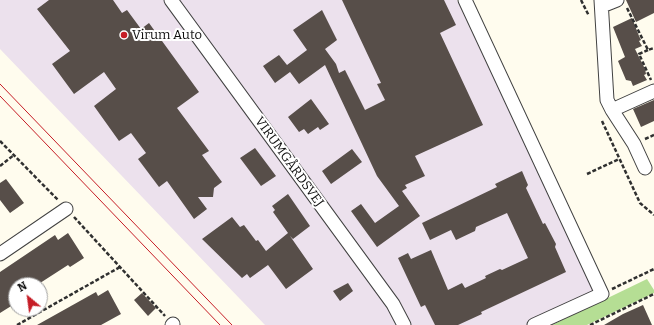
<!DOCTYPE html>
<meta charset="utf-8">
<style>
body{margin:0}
#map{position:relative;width:654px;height:325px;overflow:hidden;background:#fffcee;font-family:Bitter,serif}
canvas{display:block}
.north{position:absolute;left:8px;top:277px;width:40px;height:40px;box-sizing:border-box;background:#fff;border:1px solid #9f9f9f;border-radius:50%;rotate:331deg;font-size:11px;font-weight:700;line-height:16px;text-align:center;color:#0e0e0e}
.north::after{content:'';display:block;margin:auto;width:14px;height:18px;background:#c61d26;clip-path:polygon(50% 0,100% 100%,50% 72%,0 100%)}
</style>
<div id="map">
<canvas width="654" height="325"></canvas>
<div class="north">N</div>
</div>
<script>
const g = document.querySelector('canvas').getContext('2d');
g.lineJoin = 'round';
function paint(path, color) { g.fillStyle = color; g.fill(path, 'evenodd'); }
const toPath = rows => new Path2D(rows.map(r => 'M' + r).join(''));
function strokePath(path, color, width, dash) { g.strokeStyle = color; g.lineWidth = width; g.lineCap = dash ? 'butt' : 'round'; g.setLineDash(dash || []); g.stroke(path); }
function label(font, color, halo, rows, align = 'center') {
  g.font = font + ' Bitter,serif'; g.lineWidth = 4; g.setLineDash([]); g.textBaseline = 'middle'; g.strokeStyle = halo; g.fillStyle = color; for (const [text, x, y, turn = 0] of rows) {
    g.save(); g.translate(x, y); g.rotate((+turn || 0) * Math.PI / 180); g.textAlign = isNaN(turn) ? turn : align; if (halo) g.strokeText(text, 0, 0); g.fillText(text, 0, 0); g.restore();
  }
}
paint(toPath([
 [0,0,457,0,598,301,547,325,265,325,0,49]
]), '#ece1ed');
paint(toPath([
 [647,279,654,290,654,293,587,325,552,325]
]), '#b5de94');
paint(toPath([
 [49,0,113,0,122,13,127,10,141,29,149,23,199,92,177,108,209,151,202,155,222,182,214,188,213,197,198,197,207,209,194,219,167,181,159,187,138,159,146,153,131,133,119,141,94,106,116,89,104,72,74,94,52,64,70,51,37,9],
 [342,0,444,0,456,25,440,33,483,125,415,156,425,176,405,185,407,188,402,191,420,216,377,247,351,211,361,204,375,223,399,206,377,176,325,65,299,84,290,72,275,83,263,66,279,55,287,65,307,50,293,30,322,10,337,40,325,49,336,64,339,73,345,70,365,110,385,100,377,84,381,83],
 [626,0,654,0,654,13,636,22],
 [632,18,639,36,641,40,639,41,642,46,635,49,645,69,646,74,644,75,647,80,633,86,631,81,626,80,618,61,625,57,613,27],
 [311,99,329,124,320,130,318,127,308,134,304,129,299,132,288,117],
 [654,100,654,121,641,127,633,109],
 [255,148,276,176,261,186,240,158],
 [352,149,362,162,331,184,322,171],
 [522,171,528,185,526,188,543,224,545,223,556,244,555,247,566,272,481,312,482,314,458,325,435,325,425,305,421,307,398,258,408,253,411,259,431,250,448,290,462,283,465,288,486,278,485,276,500,269,502,270,528,258,507,213,476,227,475,231,456,240,451,230,430,240,422,223,497,187,495,184],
 [6,179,24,203,10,213,0,200,0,183],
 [288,194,310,226,293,239,290,236,313,269,286,289,268,265,250,278,247,274,242,278,202,239,232,217,240,227,244,225,256,241,258,240,266,251,288,233,273,212,275,210,272,206],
 [68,233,84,258,70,267,68,265,37,285,16,285,16,303,0,313,0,272,55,235,58,240],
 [348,283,353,291,340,301,333,291],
 [108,290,121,314,101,325,37,325,96,292,98,296],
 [142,293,156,308,148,316,134,300],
 [643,305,652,325,604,325,623,314]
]), '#574e49');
const street = toPath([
 [171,0,393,304,404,325],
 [465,0,602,294,534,325],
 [601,0,607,100,612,110,634,144,645,168],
 [602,4,607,4,617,0],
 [612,110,654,91],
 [0,254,66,209],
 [172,325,173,324]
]);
strokePath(street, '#414141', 15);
strokePath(toPath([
 [581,0,589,16],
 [627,8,648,50,654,48],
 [648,50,639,54,651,80],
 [602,121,640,203,654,215],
 [645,139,654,135],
 [0,141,58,200],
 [0,166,14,155],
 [587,174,619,159],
 [74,217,165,316],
 [612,289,654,269],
 [17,325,120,267],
 [590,325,654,294]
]), '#303030', 2.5, [4, 2]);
strokePath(street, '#fff', 13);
strokePath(toPath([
 [0,84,232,325],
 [0,96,220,325]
]), '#c61d26', 1);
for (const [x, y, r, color] of [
 [124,35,4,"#c61d26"]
]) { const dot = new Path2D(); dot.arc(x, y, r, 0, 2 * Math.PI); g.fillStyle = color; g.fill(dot); strokePath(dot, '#fff', 1.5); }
label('13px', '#0e0e0e', '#fff', [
 ["Virum Auto",132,35]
], 'left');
label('13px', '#0e0e0e', '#fff', [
 ["VIRUMGÅRDSVEJ",289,162,54]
]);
</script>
